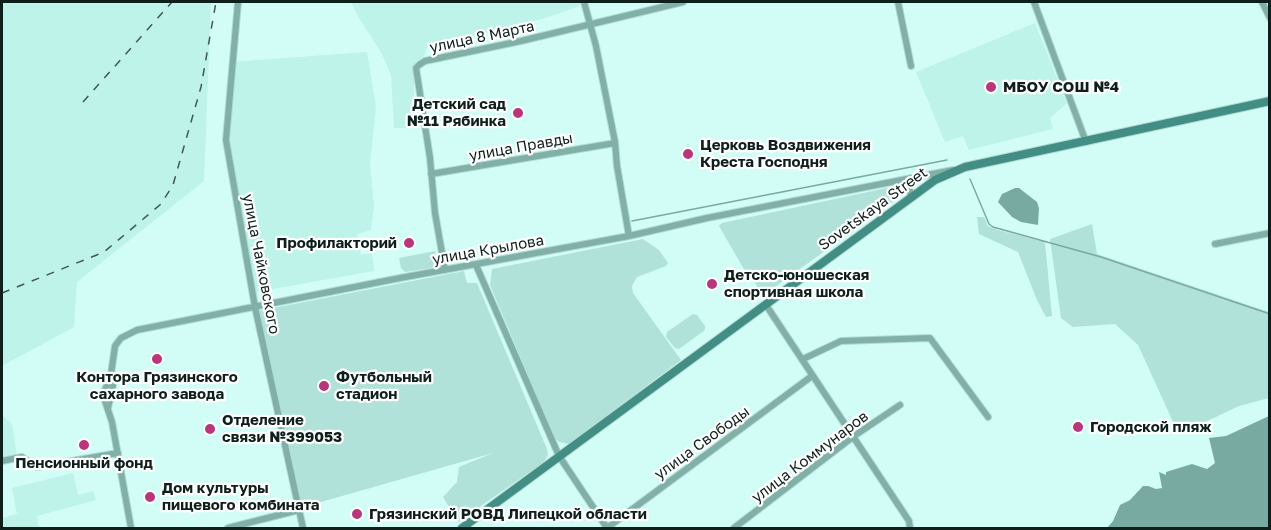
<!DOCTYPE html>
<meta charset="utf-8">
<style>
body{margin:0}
#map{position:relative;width:1271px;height:530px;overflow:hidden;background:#d2fdf6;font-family:"Golos Text",sans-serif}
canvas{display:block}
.frame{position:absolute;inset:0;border:3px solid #0e1f1c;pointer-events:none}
</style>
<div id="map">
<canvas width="1271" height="530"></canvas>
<div class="frame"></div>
</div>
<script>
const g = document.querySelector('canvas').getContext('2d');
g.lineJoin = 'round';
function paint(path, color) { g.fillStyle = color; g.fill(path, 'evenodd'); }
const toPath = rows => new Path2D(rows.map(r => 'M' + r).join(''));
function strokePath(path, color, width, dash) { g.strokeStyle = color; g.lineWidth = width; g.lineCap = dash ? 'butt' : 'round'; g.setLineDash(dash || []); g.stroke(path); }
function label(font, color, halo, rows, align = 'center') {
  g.font = font + ' "Golos Text",sans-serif'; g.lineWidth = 4.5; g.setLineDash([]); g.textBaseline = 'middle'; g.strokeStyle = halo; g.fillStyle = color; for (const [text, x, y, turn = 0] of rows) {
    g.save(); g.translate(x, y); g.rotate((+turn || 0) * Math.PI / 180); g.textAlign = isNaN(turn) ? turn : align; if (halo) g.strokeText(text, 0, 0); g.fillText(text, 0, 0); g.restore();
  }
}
paint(toPath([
 [2,2,211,2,204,181,77,282,74,327,2,366],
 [351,2,579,2,580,6,546,18,427,48,420,66,414,68,414,128,394,128,391,75,382,54,356,13],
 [1035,23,1067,103,1050,118,1053,129,969,150,963,136,945,142,916,72],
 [367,52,376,107,370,163,374,206,371,230,357,234,361,255,372,253,374,271,256,292,229,152,230,62],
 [2,415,12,424,17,456,2,459],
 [73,473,78,495,93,491,96,500,37,516,39,528,2,528,2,518,17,514,12,488]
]), '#bdf3e9');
paint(toPath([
 [896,186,903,188,902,195,764,295,742,266,719,226,722,223],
 [977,217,984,217,988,226,998,230,1045,242,1052,316,1046,317,1037,300,1018,252,979,234],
 [1092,224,1097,254,1269,312,1269,398,1239,406,1184,432,1174,424,1138,345,1115,324,1073,327,1061,318,1050,239],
 [643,239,659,250,668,263,666,266,637,277,632,286,633,293,681,360,569,444,559,442,554,437,490,285,492,269],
 [435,251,438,267,405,272,401,268,399,258],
 [464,271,467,283,477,283,547,449,548,455,544,462,458,522,443,497,457,482,459,467,493,453,300,508,258,311],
 [693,314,697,315,705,326,705,330,679,349,675,348,666,337,667,332]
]), '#b0e2d9');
paint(toPath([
 [1015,188,1019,188,1037,202,1039,208,1038,225,1021,222,1012,217,998,202,1002,194],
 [1269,416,1269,528,1107,528,1113,521,1120,505,1130,500,1143,486,1148,486,1156,489,1162,488,1159,472,1166,475,1166,472,1192,464,1207,469,1215,463,1209,438,1226,436]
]), '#79aaa2');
strokePath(toPath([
 [970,179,989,224,993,227,1101,257,1270,314],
 [632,221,947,160]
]), '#79aaa2', 1.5);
const street = toPath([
 [238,2,226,140,255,307,303,528],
 [584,2,596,46,615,142,617,166,629,236],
 [898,2,911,66],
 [1034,2,1086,142],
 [1262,2,1270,18],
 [431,174,615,143],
 [899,181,909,186,911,196],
 [1215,244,1270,233],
 [476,265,559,456,607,528,812,376],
 [445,270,435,213,430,158,416,68,419,65,425,61,521,41,683,2],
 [766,305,909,521,910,528],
 [803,359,841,341,930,338,988,417],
 [108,408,113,385,111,375],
 [2,461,22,457,37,467,118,453],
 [131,528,112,422,103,395,111,374,115,346,121,338,137,330,400,278,629,236,707,218,953,170],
 [228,528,299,510],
 [734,528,854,436,900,405]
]);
const secondary = toPath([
 [462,528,935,180,965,167,1270,101]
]);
strokePath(street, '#b3d9d3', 8);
strokePath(secondary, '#b3d9d3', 10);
strokePath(street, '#81b0a8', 6);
strokePath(secondary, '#428e84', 8);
strokePath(toPath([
 [83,102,172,2],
 [2,293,104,252,161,204,173,185,201,87,216,2]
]), '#415854', 1.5, [8, 8]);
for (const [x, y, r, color] of [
 [991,87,6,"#b9367c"],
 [518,113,6,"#b9367c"],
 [688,154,6,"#b9367c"],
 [409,243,6,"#b9367c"],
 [712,284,6,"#b9367c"],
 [157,359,6,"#b9367c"],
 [324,386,6,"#b9367c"],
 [1078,427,6,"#b9367c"],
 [210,429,6,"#b9367c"],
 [84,445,6,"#b9367c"],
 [150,497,6,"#b9367c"],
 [357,514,6,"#b9367c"]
]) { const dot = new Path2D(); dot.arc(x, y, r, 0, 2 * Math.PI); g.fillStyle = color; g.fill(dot); strokePath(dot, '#fff', 2); }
label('15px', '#0e1f1c', '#fff', [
 ["улица 8 Марта",482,37,-12],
 ["улица Правды",521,147,-10],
 ["Sovetskaya Street",873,209,-36],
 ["улица Крылова",488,250,-10],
 ["улица Чайковского",261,264,79],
 ["улица Свободы",702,443,-36],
 ["улица Коммунаров",810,457,-37]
]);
label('bold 15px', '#0e1f1c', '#fff', [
 ["МБОУ СОШ №4",1003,87],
 ["Детский сад",506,104,"right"],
 ["№11 Рябинка",506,121,"right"],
 ["Церковь Воздвижения",700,145],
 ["Креста Господня",700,162],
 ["Профилакторий",397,243,"right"],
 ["Детско-юношеская",724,275],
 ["спортивная школа",724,292],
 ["Контора Грязинского",157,377,"center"],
 ["сахарного завода",157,394,"center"],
 ["Футбольный",336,377],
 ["стадион",336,394],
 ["Отделение",222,420],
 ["связи №399053",222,437],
 ["Городской пляж",1090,427],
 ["Пенсионный фонд",84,463,"center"],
 ["Дом культуры",162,488],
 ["пищевого комбината",162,505],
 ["Грязинский РОВД Липецкой области",369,514]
], 'left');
</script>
